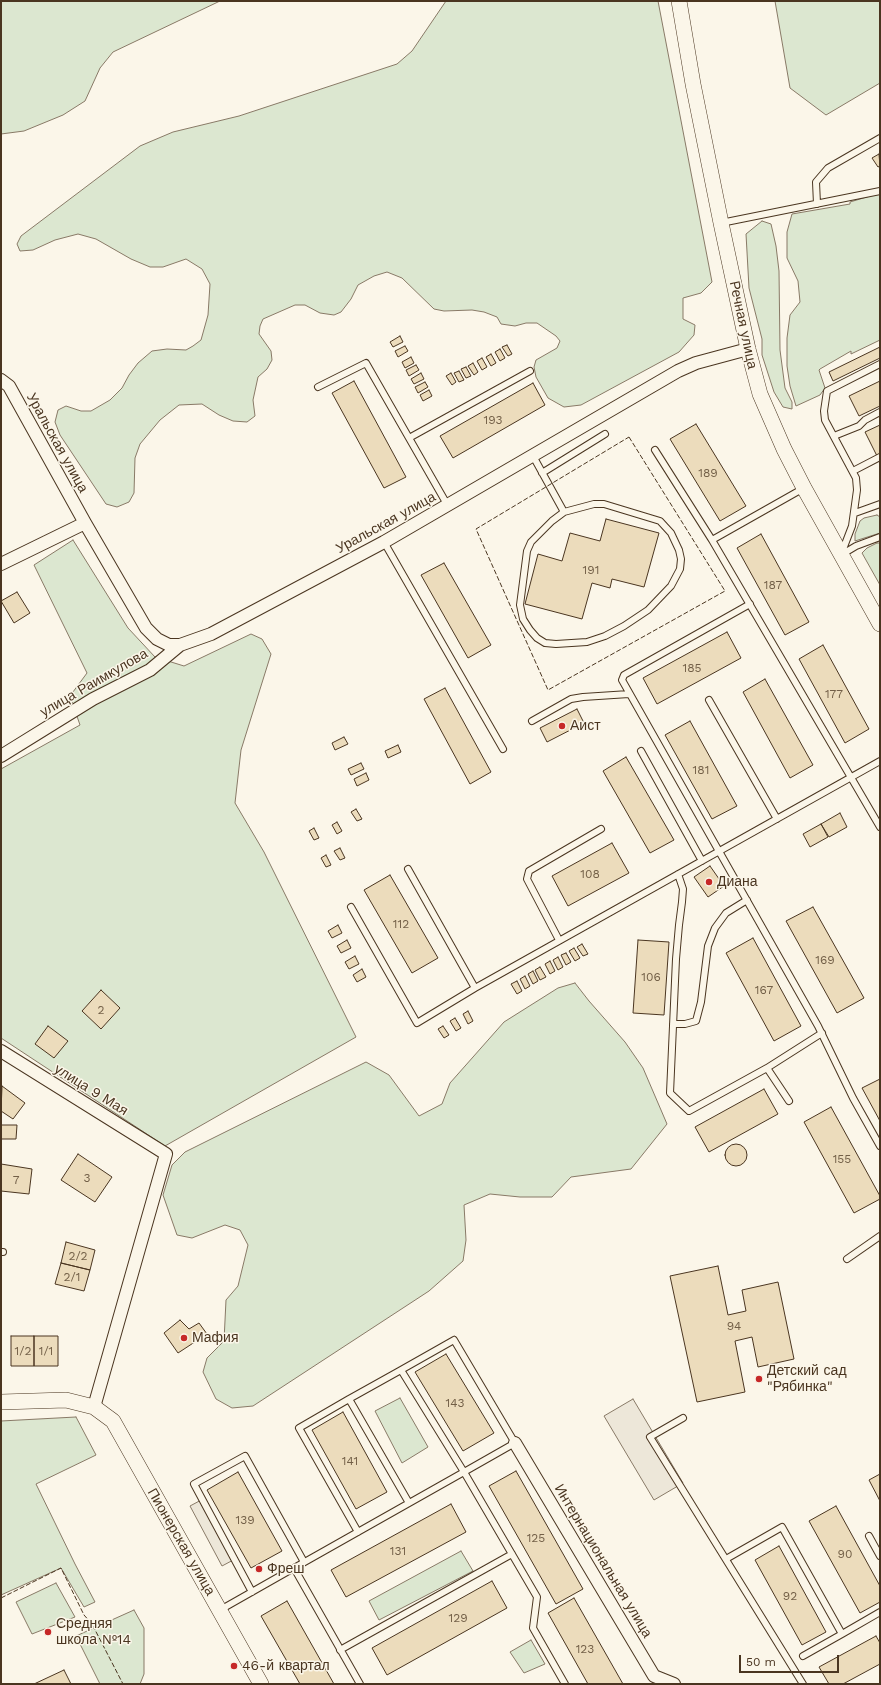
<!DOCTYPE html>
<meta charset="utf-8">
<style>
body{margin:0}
#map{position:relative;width:881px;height:1685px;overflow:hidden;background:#fbf6e9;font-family:"Work Sans",sans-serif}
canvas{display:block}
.frame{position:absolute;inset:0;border:2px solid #4a3520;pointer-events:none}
.scale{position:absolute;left:739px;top:1655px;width:100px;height:18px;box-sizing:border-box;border:2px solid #4a3520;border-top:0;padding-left:5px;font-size:12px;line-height:14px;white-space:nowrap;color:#4a3520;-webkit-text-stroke:3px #fbf6e9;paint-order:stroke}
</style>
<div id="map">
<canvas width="881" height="1685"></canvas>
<div class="frame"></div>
<div class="scale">50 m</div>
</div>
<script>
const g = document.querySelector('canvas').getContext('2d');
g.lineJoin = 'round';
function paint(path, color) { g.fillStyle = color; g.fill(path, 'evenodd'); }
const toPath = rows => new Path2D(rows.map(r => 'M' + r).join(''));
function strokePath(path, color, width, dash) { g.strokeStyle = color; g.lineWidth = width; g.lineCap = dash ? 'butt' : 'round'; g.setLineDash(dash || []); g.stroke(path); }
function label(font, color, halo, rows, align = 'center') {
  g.font = font + ' "Work Sans",sans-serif'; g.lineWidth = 3; g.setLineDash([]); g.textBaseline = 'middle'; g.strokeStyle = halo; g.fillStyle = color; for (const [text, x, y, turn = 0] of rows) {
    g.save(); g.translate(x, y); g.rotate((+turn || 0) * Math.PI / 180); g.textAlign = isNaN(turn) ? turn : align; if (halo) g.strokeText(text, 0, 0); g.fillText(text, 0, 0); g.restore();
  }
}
const green = toPath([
 [1,1,220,1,113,52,100,68,85,101,63,115,24,131,1,134,1,1],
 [446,1,658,1,712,282,701,293,683,298,683,319,695,325,694,335,679,352,581,405,564,407,548,398,536,377,534,367,536,360,557,348,560,341,556,336,537,323,526,323,515,326,501,324,497,317,484,312,472,310,444,311,434,309,402,278,387,272,374,276,358,285,351,299,341,312,334,315,320,313,305,305,295,305,263,319,260,326,259,334,271,351,272,360,267,369,258,377,253,400,255,416,247,422,233,421,219,415,202,404,179,405,160,420,140,444,135,458,134,493,129,502,117,507,106,504,60,435,55,422,58,410,66,406,81,411,91,411,110,400,122,388,129,375,138,363,152,351,167,349,186,350,193,346,201,340,208,315,210,284,202,269,186,259,163,267,150,267,131,259,96,239,78,234,55,240,33,250,20,251,17,244,21,236,140,146,173,132,239,116,397,64,412,51,446,1],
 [775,1,880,1,880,83,826,115,790,88,775,1],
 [880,193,880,340,851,354,851,351,820,369,819,370,825,388,820,395,796,406,790,386,787,366,787,338,790,315,800,302,798,281,787,258,787,232,792,214,850,204,850,202,880,193],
 [762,221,771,224,776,246,779,271,780,350,785,388,792,402,792,409,783,407,774,392,762,355,762,339,749,288,746,234,762,221],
 [877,515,880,517,880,533,855,541,855,534,860,521,864,518,877,515],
 [73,540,128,628,155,657,184,666,251,634,262,639,271,654,241,750,235,803,264,852,356,1037,165,1146,1,1038,1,769,80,725,70,696,87,673,34,565,73,540],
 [877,543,880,543,880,585,862,553,867,548,877,543],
 [575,983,589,1001,625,1042,643,1068,667,1124,631,1169,571,1177,552,1197,520,1197,490,1194,464,1205,466,1240,463,1261,429,1291,253,1406,232,1408,216,1399,203,1372,207,1358,224,1341,226,1300,238,1286,248,1245,240,1230,225,1225,192,1238,177,1235,163,1195,172,1165,185,1152,366,1062,389,1075,419,1116,442,1104,450,1083,504,1022,558,988,575,983],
 [400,1398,428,1447,402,1463,375,1411,400,1398],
 [76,1417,96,1455,36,1484,75,1564,95,1602,84,1607,61,1568,1,1595,1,1421,76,1417],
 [461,1551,473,1571,379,1620,369,1601,461,1551],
 [56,1583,75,1617,32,1634,16,1602,56,1583],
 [134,1610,144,1628,144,1674,140,1684,100,1684,76,1636,134,1610],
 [531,1640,545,1664,524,1673,510,1652,531,1640]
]);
paint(green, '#dce7d0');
strokePath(green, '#887966', 1);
const parking = toPath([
 [633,1399,683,1483,654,1500,604,1416,633,1399],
 [205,1498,237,1558,222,1566,190,1506,205,1498]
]);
paint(parking, '#ede7d9');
strokePath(parking, '#887966', 1);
const building = toPath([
 [879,154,880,166,878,167,872,158,879,154],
 [400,336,403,342,393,347,390,342,400,336],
 [507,345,512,354,508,356,502,347,507,345],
 [405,346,408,351,398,357,395,351,405,346],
 [880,347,880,358,833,381,829,372,880,347],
 [500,349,505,358,500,361,495,352,500,349],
 [491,354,496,363,491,366,486,357,491,354],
 [411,357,414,363,405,368,402,362,411,357],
 [482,358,487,367,482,370,477,361,482,358],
 [473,363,478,372,474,375,468,366,473,363],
 [416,365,419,370,409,376,406,370,416,365],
 [466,367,471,376,466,378,461,369,466,367],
 [459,371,464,380,459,382,454,373,459,371],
 [421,373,424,379,414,384,411,379,421,373],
 [451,373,456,382,452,385,446,376,451,373],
 [354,381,406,477,384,488,332,393,354,381],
 [880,381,880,406,859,416,849,396,880,381],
 [425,382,428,387,418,393,415,387,425,382],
 [533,383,545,405,453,458,440,436,533,383],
 [429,390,432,396,423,401,420,395,429,390],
 [696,424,746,506,720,521,670,439,696,424],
 [880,425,880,454,877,456,865,432,880,425],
 [606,519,659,533,644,587,612,579,610,588,592,583,582,619,525,604,538,554,562,561,570,533,600,541,606,519],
 [761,534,809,622,785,635,737,548,761,534],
 [444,563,491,645,468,658,421,575,444,563],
 [17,592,30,613,14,623,1,601,17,592],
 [727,632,741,658,657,704,643,678,727,632],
 [823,645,869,729,845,743,799,659,823,645],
 [765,679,813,765,790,778,743,692,765,679],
 [445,688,491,772,470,784,424,699,445,688],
 [577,709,584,723,547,742,540,728,577,709],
 [690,721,737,806,712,819,665,735,690,721],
 [344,737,348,744,335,750,332,743,344,737],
 [398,745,401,752,388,758,385,751,398,745],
 [626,757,674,840,650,853,603,771,626,757],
 [361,763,364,769,351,775,348,769,361,763],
 [366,773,369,780,357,786,354,779,366,773],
 [356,809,362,819,357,821,351,812,356,809],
 [840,813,847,827,829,837,821,824,840,813],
 [337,822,342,831,337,834,332,825,337,822],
 [821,824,828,837,810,847,803,834,821,824],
 [314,828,319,838,314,840,309,831,314,828],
 [612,843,629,873,568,906,552,876,612,843],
 [340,848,345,858,340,860,334,851,340,848],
 [326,855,331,865,326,867,321,858,326,855],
 [710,866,724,886,708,897,694,877,710,866],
 [390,875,438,958,412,973,364,890,390,875],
 [813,907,864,998,837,1013,786,921,813,907],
 [338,925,342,933,332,938,328,931,338,925],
 [753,938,801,1026,774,1041,726,953,753,938],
 [347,940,351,948,341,953,337,946,347,940],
 [638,940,669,942,664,1015,633,1013,638,940],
 [582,944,588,954,583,956,577,947,582,944],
 [574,948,580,958,575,961,569,951,574,948],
 [566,953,571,962,566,965,561,955,566,953],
 [355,956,359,964,349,969,345,962,355,956],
 [558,957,563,967,558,970,553,960,558,957],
 [550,961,555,971,550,974,545,964,550,961],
 [540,967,546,977,540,980,535,970,540,967],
 [362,969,366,977,357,982,353,975,362,969],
 [533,971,538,981,533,984,528,974,533,971],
 [525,976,530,986,525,989,520,979,525,976],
 [517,981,522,991,517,994,511,984,517,981],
 [101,990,120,1008,101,1029,82,1011,101,990],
 [468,1011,473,1021,468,1024,463,1014,468,1011],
 [455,1018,461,1028,456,1031,450,1021,455,1018],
 [48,1026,68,1041,54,1058,35,1044,48,1026],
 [443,1026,449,1035,444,1038,438,1029,443,1026],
 [880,1079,880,1121,862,1088,880,1079],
 [2,1086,25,1103,13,1119,1,1111,2,1086],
 [764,1089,778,1114,709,1152,695,1127,764,1089],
 [831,1107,880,1196,880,1199,854,1213,804,1122,831,1107],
 [1,1125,17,1125,16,1139,1,1139,1,1125],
 '725 1155a11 11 0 1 1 22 0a11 11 0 1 1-22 0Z',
 [78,1154,112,1177,95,1202,61,1180,78,1154],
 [1,1164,32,1169,29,1194,1,1191,1,1164],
 [66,1242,95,1250,90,1270,61,1263,66,1242],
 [61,1263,90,1270,84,1291,55,1284,61,1263],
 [718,1266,728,1315,746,1311,742,1290,778,1282,794,1359,758,1367,752,1337,735,1341,745,1392,697,1402,670,1276,718,1266],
 [180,1320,189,1329,199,1323,207,1334,178,1353,164,1333,180,1320],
 [11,1336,34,1336,34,1366,11,1366,11,1336],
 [34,1336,58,1336,58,1366,34,1366,34,1336],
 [446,1354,494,1433,463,1451,415,1372,446,1354],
 [343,1412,387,1492,356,1509,312,1430,343,1412],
 [516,1471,583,1589,556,1604,489,1486,516,1471],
 [238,1472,282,1551,251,1568,207,1490,238,1472],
 [880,1474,880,1501,869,1480,880,1474],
 [451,1504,466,1532,346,1597,331,1570,451,1504],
 [836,1506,880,1586,880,1602,860,1613,809,1521,836,1506],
 [779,1546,826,1632,802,1645,755,1560,779,1546],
 [492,1581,507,1608,387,1675,372,1648,492,1581],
 [574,1598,623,1684,588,1684,548,1613,574,1598],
 [287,1601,334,1684,300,1684,261,1616,287,1601],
 [876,1636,880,1643,880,1664,843,1684,829,1684,819,1667,876,1636],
 [64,1670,71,1684,34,1684,64,1670]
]);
paint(building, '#ecdcbc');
strokePath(building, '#4a3520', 1);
const service = toPath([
 [817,204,816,182,828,168,880,138],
 [721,223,880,191],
 [318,387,366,363,448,506],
 [834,436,859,426,865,420,880,412],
 [409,438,530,371],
 [655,450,712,540,880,827],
 [533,456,564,512,552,521,531,542,527,551,520,605,523,619,530,630,537,638,545,643,556,644,587,642,605,636,624,626,648,610,671,586,680,569,681,559,679,550,671,533,660,521,604,504,594,504,564,512],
 [853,471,880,457],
 [542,473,605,434],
 [855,513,880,504],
 [712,540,804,488],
 [384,542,503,749],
 [842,552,852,526,857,490,856,478,825,420,824,411,827,391,880,364],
 [841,555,856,546,880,537],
 [750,604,624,675,622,680,818,1026,853,1098,880,1146],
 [709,700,777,819],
 [532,721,571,699,583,697,629,694],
 [641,751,702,861],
 [408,869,475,988,880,761],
 [678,874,683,889,682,902,679,925,676,959,670,1093,689,1111,767,1068,822,1033],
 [351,907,417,1023,475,988],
 [559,940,527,879,529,871,601,829],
 [673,1024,685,1024,696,1021,701,1002,708,946,715,928,726,913,747,900],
 [767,1068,789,1101],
 [1,1252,3,1252],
 [847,1259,880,1236],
 [454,1340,515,1443,464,1472,401,1370,454,1340],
 [401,1370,349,1399,409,1503],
 [349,1399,299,1428,358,1532],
 [683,1418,650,1437,803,1684],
 [869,1536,880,1556],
 [726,1559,782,1527,842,1634,803,1656],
 [294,1568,464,1472,537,1597,533,1628,565,1684],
 [252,1592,194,1484,245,1456,304,1562],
 [220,1610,294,1568,360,1684],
 [842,1634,880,1612],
 [340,1650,512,1554]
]);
const minor = toPath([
 [1,380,9,386,85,523,146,628,157,639,169,645,180,645,211,634,384,542,678,371,696,363,748,349],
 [1,564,85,523],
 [1,756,93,699,150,670,180,645],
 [1,1051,166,1154,94,1407],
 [515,1443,654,1676,674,1684]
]);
const tertiary = toPath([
 [679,1,693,84,721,223,748,349,760,394,784,449,804,488,880,624],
 [1,1402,66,1400,94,1407,113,1421,261,1684]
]);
strokePath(service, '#4a3520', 8);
strokePath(minor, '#4a3520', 14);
strokePath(tertiary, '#4a3520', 16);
strokePath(service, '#fbf6e9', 6);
strokePath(minor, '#fbf6e9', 12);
strokePath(tertiary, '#fbf6e9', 15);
strokePath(toPath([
 [629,437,725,591,548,690,476,529,629,437],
 [1,1598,61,1568,84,1615,92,1624,123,1684]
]), '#4a3520', 1, [5, 2]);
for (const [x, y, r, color] of [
 [562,726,4,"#c62828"],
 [709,882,4,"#c62828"],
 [184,1338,4,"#c62828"],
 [759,1379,4,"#c62828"],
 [259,1569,4,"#c62828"],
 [48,1632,4,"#c62828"],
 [234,1666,4,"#c62828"]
]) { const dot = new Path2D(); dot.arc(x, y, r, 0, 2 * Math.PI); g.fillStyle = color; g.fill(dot); strokePath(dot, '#fbf6e9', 1.5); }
label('12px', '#725f47', null, [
 ["193",493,420],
 ["189",708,473],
 ["191",591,570],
 ["187",773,585],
 ["185",692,668],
 ["177",834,694],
 ["181",701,770],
 ["108",590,874],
 ["112",401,924],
 ["169",825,960],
 ["106",651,977],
 ["167",764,990],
 ["2",101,1010],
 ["155",842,1159],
 ["3",87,1178],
 ["7",16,1180],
 ["2/2",78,1256],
 ["2/1",72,1277],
 ["94",734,1326],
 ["1/2",23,1351],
 ["1/1",46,1351],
 ["143",455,1403],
 ["141",350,1461],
 ["139",245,1520],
 ["125",536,1538],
 ["131",398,1551],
 ["90",845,1554],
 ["92",790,1596],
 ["129",458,1618],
 ["123",585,1649]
]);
label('14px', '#4a3520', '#fbf6e9', [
 ["Речная улица",743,325,78],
 ["Уральская улица",57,443,61],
 ["Уральская улица",386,523,-29],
 ["улица Раимкулова",94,683,-30],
 ["улица 9 Мая",91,1090,32],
 ["Пионерская улица",181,1542,60],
 ["Интернациональная улица",603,1561,59]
]);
label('14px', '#4a3520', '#fbf6e9', [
 ["Аист",570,726],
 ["Диана",717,882],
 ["Мафия",192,1338],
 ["Детский сад",767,1371],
 ["\"Рябинка\"",767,1387],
 ["Фреш",267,1569],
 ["Средняя",56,1624],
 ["школа №14",56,1640],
 ["46-й квартал",242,1666]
], 'left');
</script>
